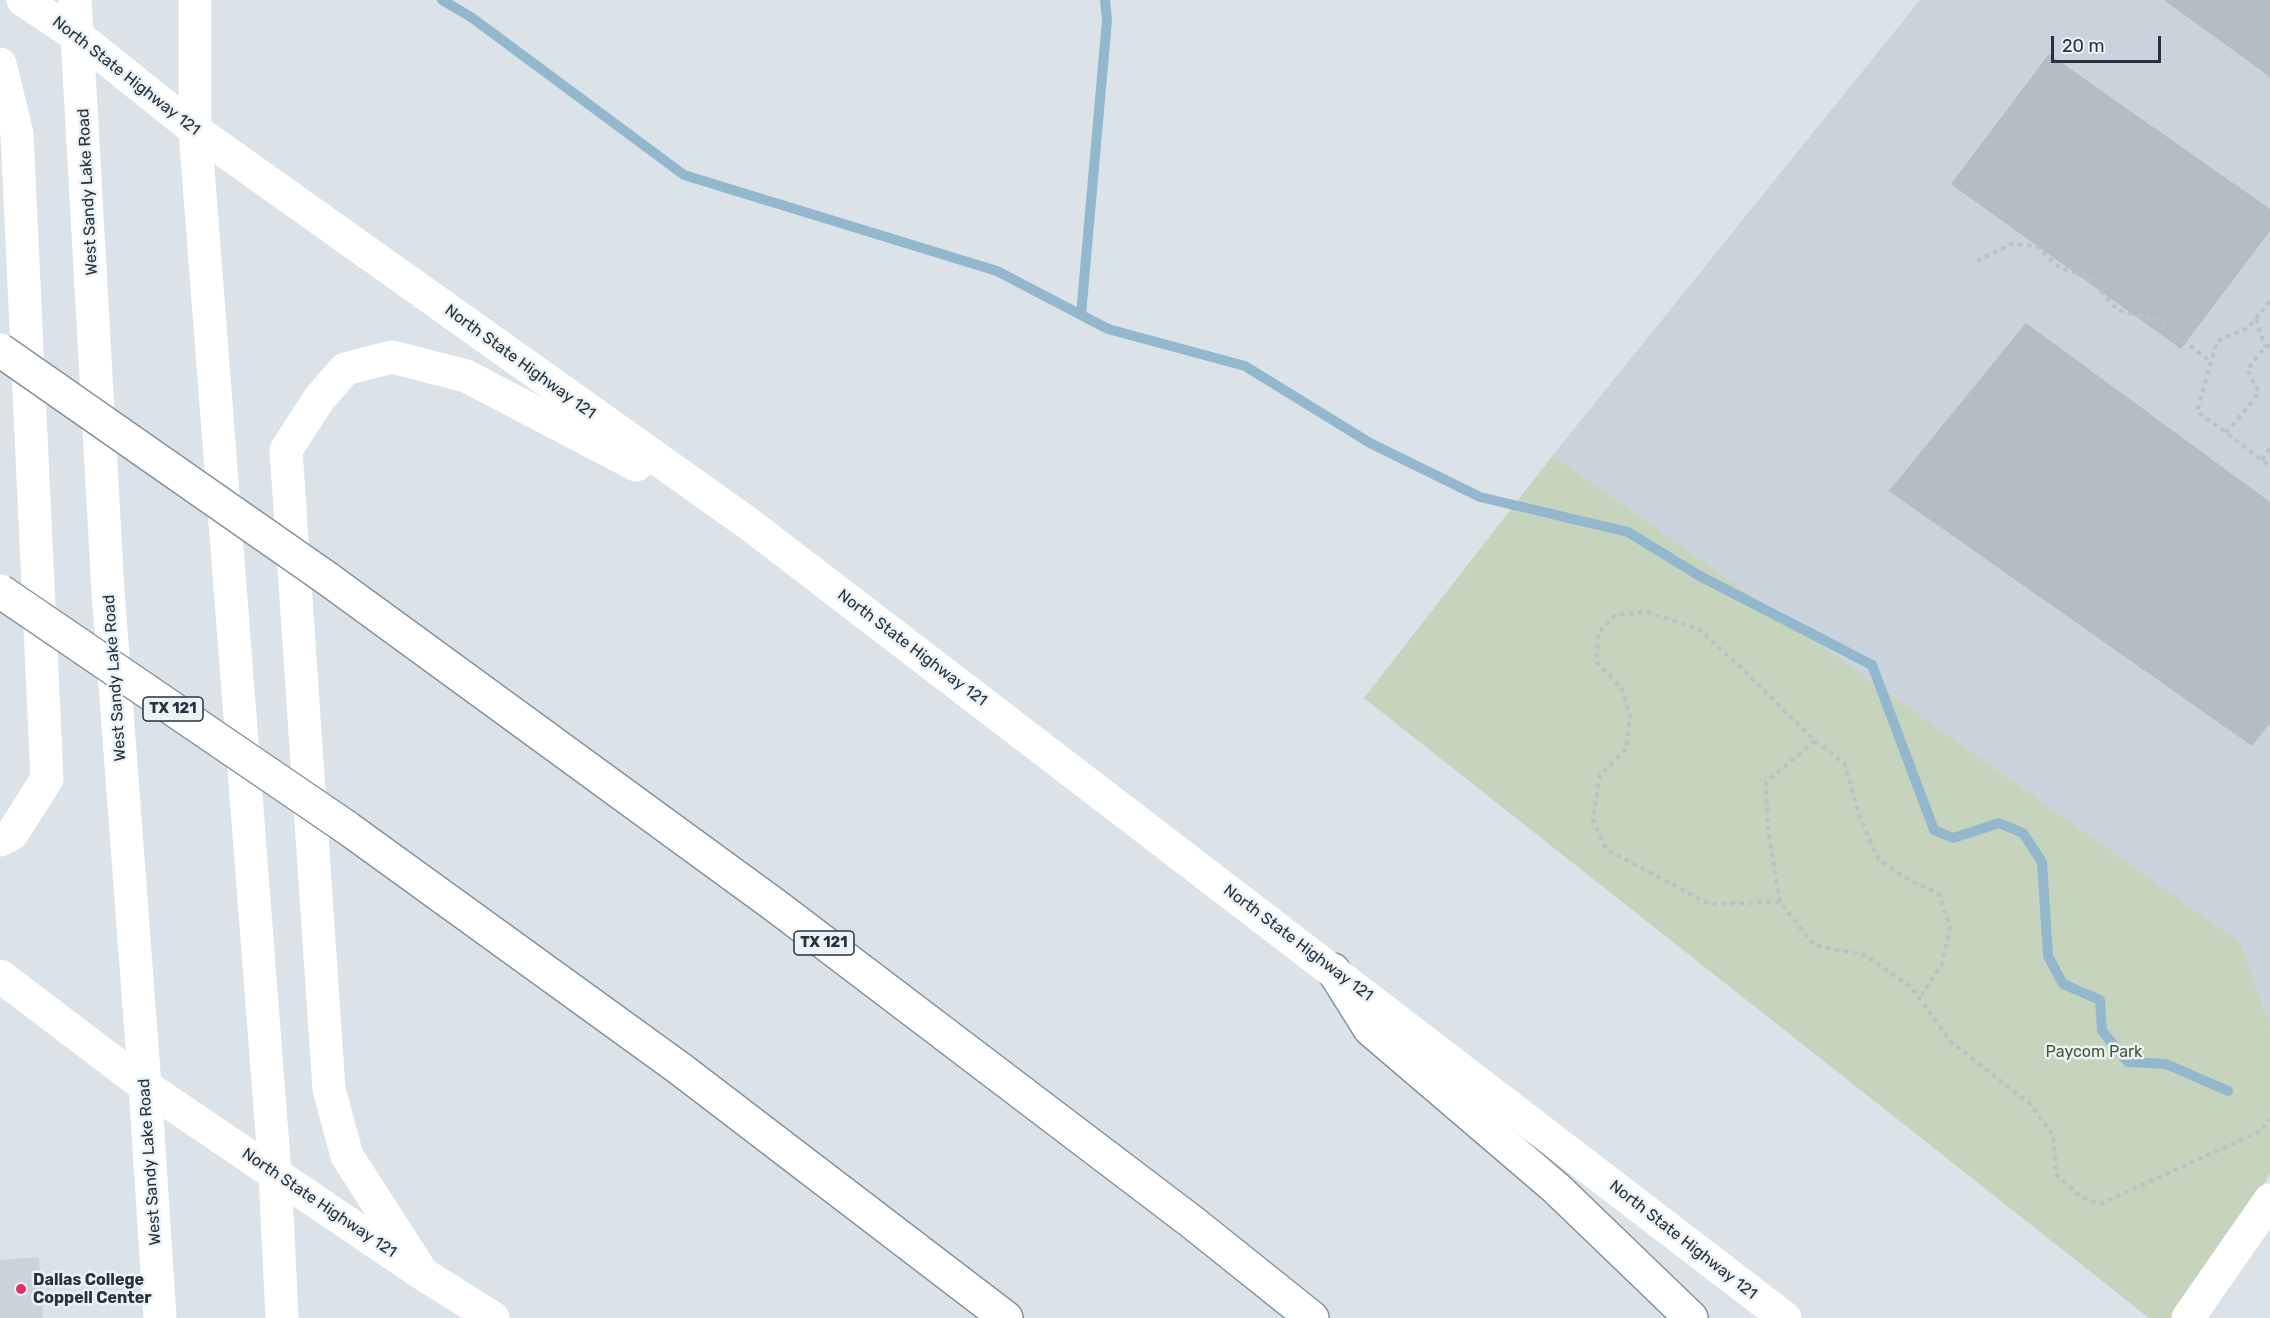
<!DOCTYPE html>
<style>
body{margin:0}
#map{position:relative;width:2270px;height:1318px;overflow:hidden;background:#dce3e8;font-family:Rubik,sans-serif}
canvas{display:block}
.scale{position:absolute;left:2051px;top:36px;width:110px;height:27px;box-sizing:border-box;border:3px solid #243340;border-top:0;padding-left:8px;font-size:18px;line-height:21px;white-space:nowrap;color:#243340;-webkit-text-stroke:4px #ecf2f6;paint-order:stroke}
</style>
<div id="map">
<canvas width="2270" height="1318"></canvas>
<div class="scale">20 m</div>
</div>
<script>
const g = document.querySelector('canvas').getContext('2d');
g.lineJoin = 'round';
function paint(path, color) { g.fillStyle = color; g.fill(path, 'evenodd'); }
const toPath = rows => new Path2D(rows.map(r => 'M' + r).join(''));
function strokePath(path, color, width, dash) { g.strokeStyle = color; g.lineWidth = width; g.lineCap = dash ? 'butt' : 'round'; g.setLineDash(dash || []); g.stroke(path); }
function label(font, color, halo, rows, align = 'center') {
  g.font = font + ' Rubik,sans-serif'; g.lineWidth = 5; g.setLineDash([]); g.textBaseline = 'middle'; g.strokeStyle = halo; g.fillStyle = color; for (const [text, x, y, turn = 0] of rows) {
    g.save(); g.translate(x, y); g.rotate((+turn || 0) * Math.PI / 180); g.textAlign = isNaN(turn) ? turn : align; if (halo) g.strokeText(text, 0, 0); g.fillText(text, 0, 0); g.restore();
  }
}
paint(toPath([
 [1920,0,2270,0,2270,1026,2240,942,1553,455],
 [39,1257,43,1318,0,1318,0,1260]
]), '#cad2db');
paint(toPath([
 [1553,455,2240,942,2270,1026,2270,1173,2186,1318,2149,1318,1364,698]
]), '#c6d3bd');
strokePath(toPath([
 [442,0,471,17,684,175,997,271,1108,329,1245,366,1370,443,1480,497,1628,532,1698,575,1872,665,1934,830,1953,838,1999,823,2023,833,2042,862,2048,956,2063,984,2100,1000,2102,1031,2128,1062,2166,1064,2228,1091],
 [1081,315,1107,20,1105,0]
]), '#93b8cd', 10);
paint(toPath([
 [2164,0,2270,0,2270,77],
 [2049,54,2270,209,2270,231,2181,349,1951,184],
 [2026,323,2270,502,2270,723,2252,746,1889,491]
]), '#b3bdc6');
const highway = toPath([
 [328,579,776,906,1192,1222,1312,1318],
 [346,827,679,1068,1006,1318],
 [1333,970,1370,1029,1556,1188,1691,1318]
]);
strokePath(highway, '#8293a0', 36);
strokePath(toPath([
 [1977,261,2012,244,2036,246,2060,268,2087,276,2118,310,2157,320,2211,362],
 [2270,301,2248,328,2217,341,2197,411,2270,466],
 [2256,319,2265,347],
 [2226,433,2259,393,2247,370,2265,347,2270,345],
 [2262,460,2270,448],
 [1815,741,1766,782,1768,829,1780,902,1814,945,1865,955,1911,987,1951,1042,2029,1103,2053,1135,2056,1174,2081,1197,2100,1204,2261,1131,2270,1119],
 [1780,902,1709,904,1606,849,1593,820,1600,775,1626,749,1630,717,1622,689,1596,661,1599,632,1615,615,1648,612,1698,629,1746,672,1815,741,1844,763,1860,818,1879,860,1909,880,1939,894,1950,928,1942,964,1919,999]
]), '#bac1c7', 4, [4.5, 4.5]);
strokePath(toPath([
 [23,0,79,37,195,130,749,524,1785,1318],
 [75,0,108,591,145,1086,160,1318],
 [195,0,195,130,275,1173,282,1318],
 [0,64,17,134,47,779,12,834,0,840],
 [0,976,145,1086,423,1274,493,1318],
 [423,1274,347,1156,329,1089,286,450,319,399,345,369,392,357,466,376,636,465],
 [2188,1318,2270,1200]
]), '#fff', 33);
strokePath(highway, '#fff', 33);
const highwayBridge = toPath([
 [0,350,328,579],
 [0,591,346,827]
]);
strokePath(highwayBridge, '#8293a0', 36, []);
strokePath(highwayBridge, '#fff', 33);
for (const [x, y, r, color] of [
 [21,1289,6,"#dc3265"]
]) { const dot = new Path2D(); dot.arc(x, y, r, 0, 2 * Math.PI); g.fillStyle = color; g.fill(dot); strokePath(dot, '#ecf2f6', 2); }
for (const [x, y, w] of [
 [173,709,60],
 [824,943,60]
]) { const box = new Path2D(); box.roundRect(x - w / 2, y - 12, w, 24, 4.5); g.fillStyle = '#ecf2f6'; g.fill(box); strokePath(box, '#243340', 1.5); }
label('bold 15px', '#243340', null, [
 ["TX 121",173,709],
 ["TX 121",824,943]
]);
label('16px', '#243340', '#ecf2f6', [
 ["North State Highway 121",126,76,38],
 ["West Sandy Lake Road",88,192,-93],
 ["North State Highway 121",520,362,36],
 ["North State Highway 121",912,648,37],
 ["West Sandy Lake Road",115,678,-94],
 ["North State Highway 121",1298,943,37],
 ["West Sandy Lake Road",150,1162,-94],
 ["North State Highway 121",319,1203,34],
 ["North State Highway 121",1683,1240,38]
]);
label('16px', '#405d30', '#ecf2f6', [
 ["Paycom Park",2094,1052]
]);
label('bold 16px', '#243340', '#ecf2f6', [
 ["Dallas College",33,1280],
 ["Coppell Center",33,1298]
], 'left');
</script>
